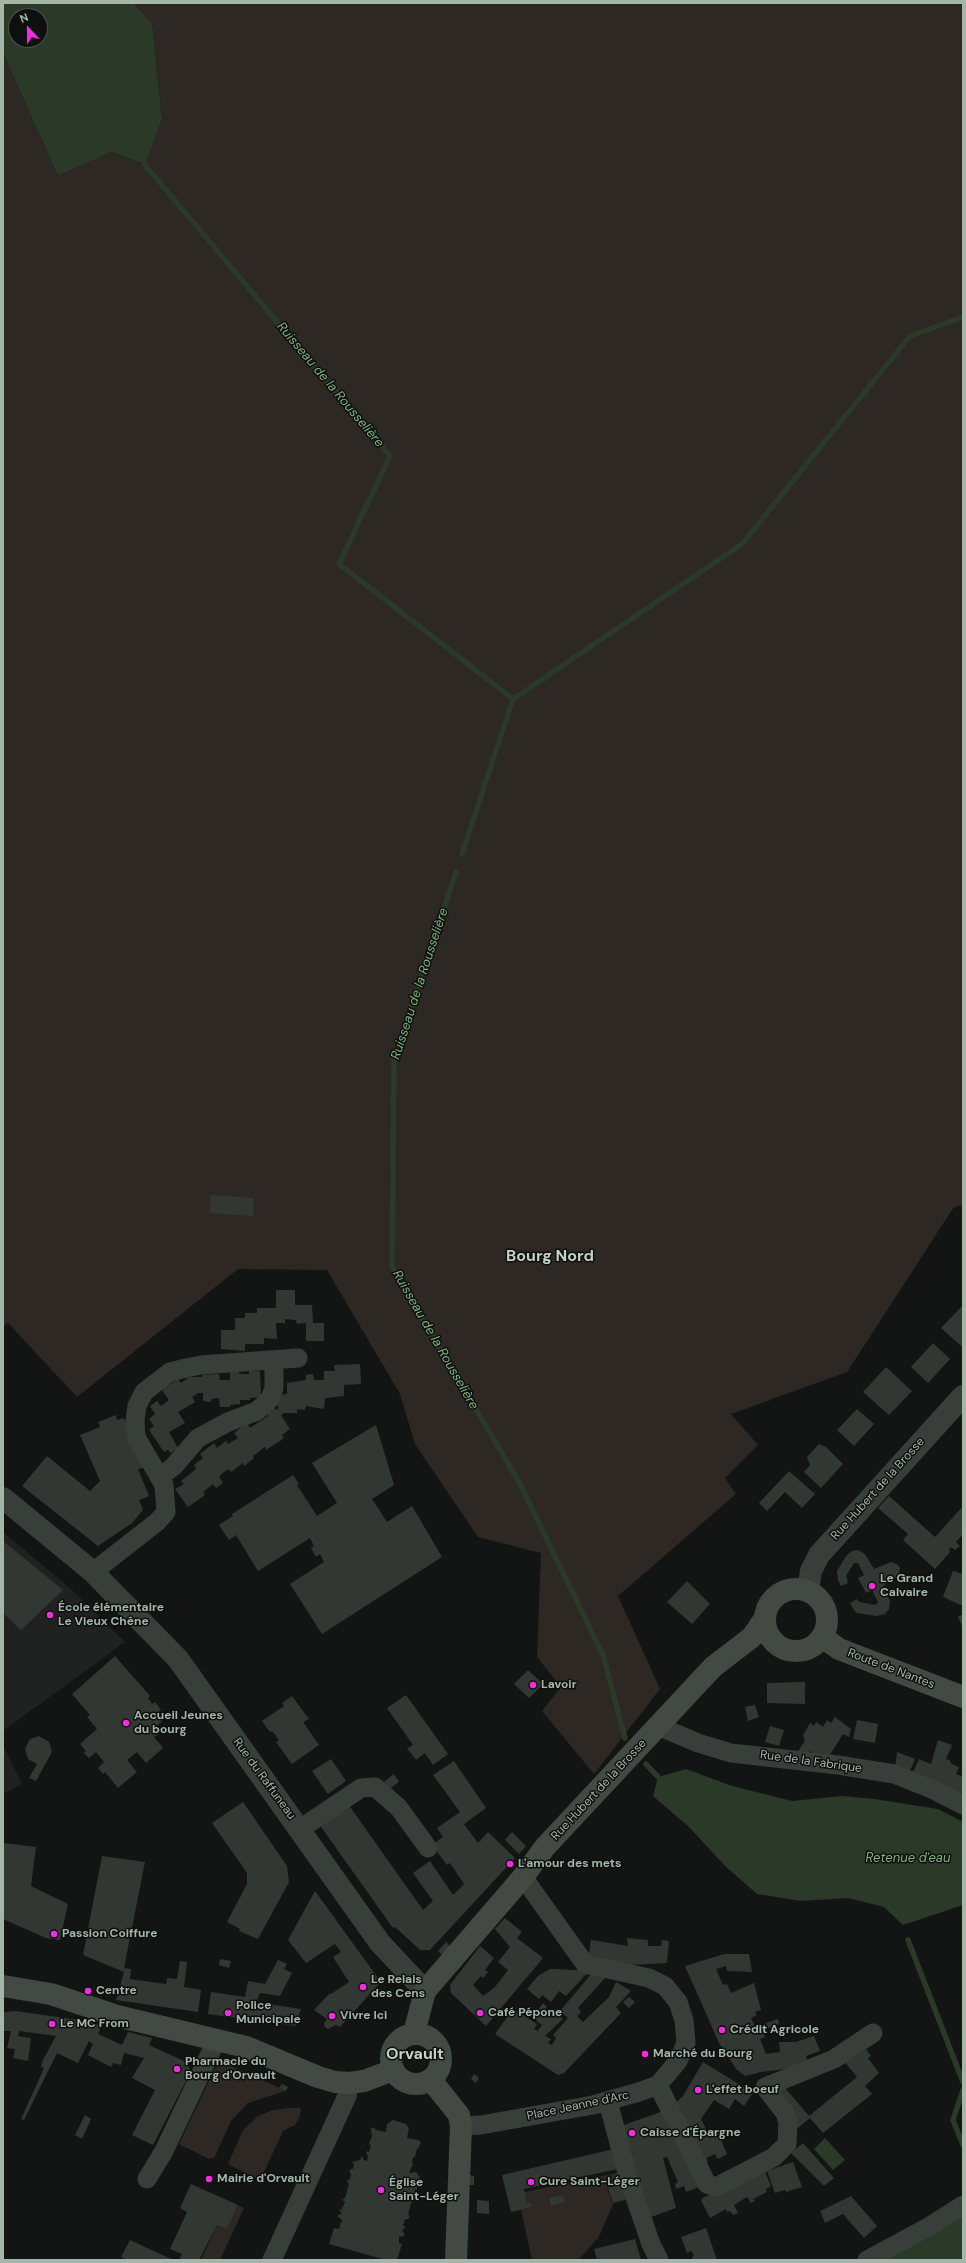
<!DOCTYPE html>
<meta charset="utf-8">
<style>
body{margin:0}
#map{position:relative;width:966px;height:2263px;overflow:hidden;background:#131514;font-family:"DM Sans",sans-serif}
canvas{display:block}
.frame{position:absolute;inset:0;border:4px solid #a4b6a7;pointer-events:none}
.north{position:absolute;left:8px;top:8px;width:40px;height:40px;box-sizing:border-box;background:#0e100f;border:1px solid #4a524c;border-radius:50%;rotate:338deg;font-size:11px;font-weight:700;line-height:16px;text-align:center;color:#a4b6a7}
.north::after{content:'';display:block;margin:auto;width:14px;height:18px;background:#f52be1;clip-path:polygon(50% 0,100% 100%,50% 72%,0 100%)}
</style>
<div id="map">
<canvas width="966" height="2263"></canvas>
<div class="frame"></div>
<div class="north">N</div>
</div>
<script>
const g = document.querySelector('canvas').getContext('2d');
g.lineJoin = 'round';
function paint(path, color) { g.fillStyle = color; g.fill(path, 'evenodd'); }
const toPath = rows => new Path2D(rows.map(r => 'M' + r).join(''));
function strokePath(path, color, width, dash) { g.strokeStyle = color; g.lineWidth = width; g.lineCap = dash ? 'butt' : 'round'; g.setLineDash(dash || []); g.stroke(path); }
function label(font, color, halo, rows, align = 'center') {
  g.font = font + ' "DM Sans",sans-serif'; g.lineWidth = 3; g.setLineDash([]); g.textBaseline = 'middle'; g.strokeStyle = halo; g.fillStyle = color; for (const [text, x, y, turn = 0] of rows) {
    g.save(); g.translate(x, y); g.rotate((+turn || 0) * Math.PI / 180); g.textAlign = isNaN(turn) ? turn : align; if (halo) g.strokeText(text, 0, 0); g.fillText(text, 0, 0); g.restore();
  }
}
paint(toPath([
 [3,1532,70,1588,125,1642,3,1731],
 [3,1745,22,1784,3,1794]
]), '#1f2220');
paint(toPath([
 [133,3,963,3,963,1205,954,1207,847,1372,731,1414,758,1445,725,1478,736,1494,618,1596,660,1689,594,1774,542,1711,561,1687,537,1657,541,1553,478,1537,415,1444,400,1394,327,1270,238,1269,77,1397,8,1323,3,1327,3,53,58,176,111,152,144,165,162,119,152,23],
 [219,2060,286,2091,248,2103,231,2121,214,2158,209,2159,179,2144],
 [288,2108,301,2108,300,2116,295,2125,283,2131,263,2174,258,2179,228,2164,243,2130,258,2116,273,2110],
 [621,2172,625,2182,607,2188,613,2205,598,2238,578,2260,532,2260,521,2210,532,2207,531,2202,527,2203,524,2192],
 [238,2205,244,2208,220,2260,201,2260,217,2225,227,2229]
]), '#2d2823');
paint(toPath([
 [3,3,133,3,152,23,162,119,145,165,111,152,58,176,3,53],
 [16,16,40,16,40,40,16,40],
 [686,1769,732,1786,792,1801,842,1796,874,1799,938,1809,963,1822,963,1905,903,1925,884,1907,848,1898,801,1901,757,1894,725,1866,689,1827,653,1796,658,1777],
 [825,2138,845,2160,833,2170,814,2149],
 [963,2215,963,2260,887,2260]
]), '#2b3929');
strokePath(toPath([
 [145,165,390,456,339,564,513,699],
 [462,854,513,699,742,544,910,336,963,317],
 [456,872,394,1060,392,1267,519,1482,603,1655,625,1738],
 [646,1764,658,1777],
 [908,1940,963,2082],
 [963,2090,953,2120,963,2145]
]), '#2b3929', 5.5);
paint(toPath([
 [211,1195,254,1198,253,1216,210,1213],
 [276,1290,295,1290,295,1305,312,1305,313,1323,324,1323,324,1341,306,1341,306,1323,297,1324,296,1320,285,1319,285,1323,276,1323,277,1339,264,1338,264,1344,245,1344,245,1351,221,1349,221,1330,235,1330,235,1318,245,1318,245,1313,257,1313,257,1308,276,1308],
 [963,1305,963,1344,961,1346,941,1328],
 [933,1343,950,1359,928,1383,911,1367],
 [360,1364,361,1384,344,1385,344,1396,325,1398,324,1409,306,1406,305,1410,297,1409,297,1413,284,1413,281,1415,290,1429,282,1435,284,1438,266,1450,265,1447,253,1456,254,1458,244,1466,243,1463,231,1472,228,1469,219,1476,223,1483,216,1488,213,1484,203,1492,205,1495,188,1507,175,1489,184,1484,181,1481,196,1469,194,1465,203,1458,200,1454,214,1443,217,1448,226,1441,228,1444,238,1438,234,1433,247,1423,250,1428,268,1416,266,1413,274,1407,276,1410,278,1409,278,1395,287,1394,287,1383,306,1380,306,1375,313,1374,314,1380,324,1380,324,1371,335,1371,334,1365],
 [886,1367,912,1391,889,1415,863,1392],
 [230,1370,239,1370,239,1374,249,1374,249,1370,260,1371,261,1397,250,1398,250,1400,240,1400,240,1404,230,1405,230,1407,220,1407,219,1398,211,1399,211,1402,203,1401,203,1393,198,1393,192,1397,195,1402,178,1412,185,1423,169,1432,178,1448,171,1453,168,1450,164,1452,149,1430,154,1426,149,1419,155,1414,150,1406,157,1401,161,1406,169,1400,162,1390,178,1379,181,1383,189,1377,202,1377,202,1375,219,1374,220,1380,230,1380],
 [857,1409,874,1424,854,1446,837,1430],
 [116,1415,117,1420,124,1418,143,1468,138,1469,149,1496,139,1500,143,1510,132,1523,98,1546,22,1486,47,1456,90,1491,100,1481,80,1435,100,1427,98,1422],
 [376,1425,394,1485,372,1499,387,1522,412,1506,442,1557,322,1634,290,1584,324,1562,320,1554,316,1557,311,1548,314,1546,310,1538,258,1571,236,1535,229,1540,219,1525,233,1516,232,1514,293,1475,299,1484,297,1485,317,1516,337,1503,312,1463],
 [819,1444,826,1447,843,1464,821,1488,804,1472,810,1465,807,1457],
 [789,1471,815,1494,802,1508,785,1492,767,1511,759,1503],
 [889,1496,935,1537,963,1506,963,1534,956,1542,960,1546,955,1550,951,1547,949,1550,950,1552,935,1569,903,1540,908,1534,878,1508],
 [3,1541,63,1590,21,1630,3,1613],
 [858,1550,865,1554,874,1569,891,1562,897,1564,900,1568,898,1576,883,1586,890,1601,889,1609,885,1614,876,1616,857,1613,854,1610,850,1603,857,1599,859,1602,875,1605,878,1602,872,1590,866,1593,858,1578,864,1575,858,1563,854,1563,846,1576,848,1583,841,1586,838,1580,837,1571,846,1556,852,1551],
 [953,1571,963,1574,963,1606,943,1597],
 [687,1581,710,1604,692,1624,667,1602],
 [963,1614,963,1628,958,1617],
 [115,1656,150,1696,148,1698,152,1704,155,1702,161,1710,159,1712,165,1719,154,1728,159,1734,154,1737,163,1748,146,1763,137,1752,127,1760,137,1772,118,1788,105,1772,103,1774,98,1768,104,1762,96,1752,89,1758,84,1753,86,1751,80,1744,97,1729,87,1717,90,1715,72,1694],
 [528,1670,543,1684,529,1698,514,1684],
 [805,1682,805,1704,767,1703,767,1683],
 [406,1695,448,1754,433,1765,425,1753,416,1760,407,1748,413,1745,387,1708],
 [292,1696,309,1719,303,1722,319,1745,292,1764,276,1742,279,1740,273,1732,269,1731,262,1721,284,1706,282,1703],
 [755,1705,759,1717,748,1721,745,1707],
 [835,1717,851,1729,849,1737,843,1734,826,1761,810,1751,807,1755,798,1751,805,1741,803,1735,810,1723,814,1726,816,1722,823,1727,827,1720,831,1723],
 [857,1720,878,1724,875,1743,853,1739],
 [770,1726,784,1730,779,1746,765,1742],
 [39,1736,49,1742,52,1752,36,1781,29,1778,37,1764,28,1759,25,1749,30,1739],
 [938,1740,952,1745,946,1759,951,1761,950,1763,959,1767,956,1774,963,1777,963,1794,912,1774,919,1759,931,1764],
 [897,1752,915,1759,909,1773,895,1768],
 [331,1759,346,1781,328,1794,312,1771],
 [454,1761,486,1808,464,1824,478,1843,488,1832,515,1858,430,1950,420,1950,395,1927,393,1928,319,1824,348,1804,423,1910,433,1901,413,1873,430,1861,453,1895,464,1884,450,1863,447,1865,432,1845,443,1837,437,1828,460,1812,433,1775],
 [394,1774,399,1782,389,1789,384,1782],
 [243,1802,287,1866,289,1882,258,1939,239,1931,240,1929,227,1922,247,1884,247,1873,212,1823],
 [512,1832,526,1846,519,1854,505,1840],
 [3,1843,36,1847,31,1886,68,1904,60,1940,46,1938,3,1919],
 [102,1856,145,1862,124,1968,131,1969,130,1979,166,1984,167,1978,177,1979,180,1961,187,1962,184,1987,201,1990,198,2012,116,2000,124,1972,83,1955],
 [315,1891,378,1978,378,1985,340,2027,336,2025,328,2029,325,2027,324,2023,327,2019,314,2010,330,1993,331,1994,349,1982,333,1957,341,1952,335,1944,306,1963,288,1940],
 [505,1918,522,1932,517,1938,543,1958,486,2026,451,1993,450,1985,480,1946,494,1958,485,1970,488,1972,483,1978,481,1976,473,1985,483,1996,495,1987,508,1970,498,1962,510,1947,495,1929],
 [627,1938,648,1940,648,1946,661,1946,662,1940,669,1941,667,1963,630,1965,598,1959,589,1955,591,1940,628,1946],
 [446,1942,450,1946,442,1955,438,1951],
 [724,1954,749,1954,752,1972,727,1971,726,1966,716,1969,723,1985,727,1984,731,1993,754,1983,761,2010,755,2012,757,2015,751,2018,755,2027,760,2025,765,2037,760,2039,766,2054,780,2052,779,2042,796,2042,814,2036,820,2051,806,2056,809,2066,761,2072,745,2076,737,2070,719,2043,685,1966],
 [220,1959,231,1961,229,1968,219,1965],
 [278,1960,287,1964,284,1969,292,1973,280,1996,260,1993,256,2002,301,2009,295,2026,208,2014,211,1992,245,1997,248,1981,265,1984],
 [550,1969,555,1969,589,1971,566,1996,559,1991,551,2002,542,1995,539,1999,527,1989,538,1976],
 [593,1972,605,1978,578,2008,581,2012,577,2016,583,2022,609,1997,616,1982,631,1991,616,2007,621,2013,564,2073,558,2075,495,2034,513,2009,537,2024,534,2029,539,2032,538,2030,542,2025,533,2018,543,2003,547,2007,544,2011,550,2015,553,2011,563,2019,545,2036,551,2039,548,2043,552,2045,556,2038,553,2035,568,2018,560,2011],
 [629,1997,635,2002,629,2008,623,2002],
 [15,2011,79,2020,102,2025,98,2034,122,2045,128,2032,152,2038,149,2045,186,2062,191,2071,153,2145,132,2135,155,2090,132,2078,144,2058,124,2053,121,2065,113,2063,111,2067,88,2055,93,2044,89,2041,78,2063,57,2053,24,2120,21,2119,44,2068,41,2067,43,2060,56,2036,19,2031,18,2036,31,2038,28,2061,13,2058,15,2049,7,2048,11,2031,3,2031,3,2012],
 [778,2019,779,2024,768,2028,766,2023],
 [864,2046,871,2056,868,2058,879,2073,865,2086,872,2094,823,2133,810,2118,794,2131,774,2093,785,2088,809,2116,857,2077,843,2060],
 [703,2062,753,2093,744,2106,735,2099,729,2109,714,2100,701,2119,710,2137,718,2133,727,2154,718,2159,715,2154,706,2158,708,2162,704,2165,673,2105,683,2096],
 [474,2074,479,2078,476,2083,471,2079],
 [282,2084,288,2087,286,2091,279,2088],
 [666,2110,699,2187,686,2192,684,2186,676,2189,675,2184,678,2182,667,2157,663,2158,676,2208,651,2217,646,2200,643,2200,622,2130,624,2125],
 [85,2115,91,2119,82,2139,75,2135],
 [393,2120,406,2124,409,2128,407,2138,418,2140,421,2142,418,2149,417,2148,415,2157,413,2157,412,2163,413,2164,409,2173,416,2172,421,2179,417,2183,417,2190,415,2189,415,2200,412,2200,408,2215,410,2216,408,2219,405,2219,403,2226,406,2226,402,2231,405,2234,402,2237,399,2236,399,2243,402,2244,397,2260,386,2260,329,2244,334,2228,339,2229,341,2222,343,2221,337,2216,342,2213,339,2210,342,2209,345,2202,342,2200,345,2198,349,2183,347,2182,348,2179,350,2180,351,2173,349,2172,351,2169,353,2169,354,2164,352,2162,360,2160,362,2156,364,2160,367,2161,368,2155,366,2154,367,2151,369,2152,371,2145,369,2144,372,2136,371,2129,373,2127,376,2130,386,2132,387,2124],
 [803,2143,834,2178,824,2186,791,2153],
 [614,2149,618,2169,524,2189,527,2203,531,2202,532,2207,511,2212,502,2175],
 [793,2162,802,2187,786,2192,785,2190,775,2193,767,2171],
 [763,2167,771,2186,766,2189,767,2192,753,2199,755,2201,751,2203,747,2197,734,2205,738,2213,733,2215,730,2211,727,2212,726,2209,710,2218,701,2200,703,2198],
 [470,2175,474,2176,474,2185,469,2185],
 [624,2183,628,2199,613,2203,608,2188],
 [191,2184,238,2205,227,2229,217,2225,199,2260,179,2260,182,2254,170,2249,187,2212,180,2208],
 [563,2195,565,2202,551,2206,549,2198],
 [851,2196,877,2226,864,2238,843,2214,825,2223,820,2211],
 [477,2200,489,2201,489,2214,477,2213],
 [706,2228,717,2260,691,2260,694,2255,691,2251,687,2253,681,2237],
 [635,2239,641,2260,597,2260,594,2249],
 [130,2240,171,2259,175,2260,127,2260,121,2257]
]), '#333734');
strokePath(toPath([
 [160,1477,174,1466,198,1438,228,1422,257,1411,270,1399,274,1388,274,1360],
 [93,1572,157,1522,166,1512,164,1485,136,1437,135,1420,137,1406,144,1392,170,1372,186,1368,201,1365,298,1358],
 [658,1726,698,1743,731,1753,838,1765,894,1774,934,1790,963,1805],
 [300,1829,361,1788,375,1787,399,1808,428,1848],
 [658,2085,707,2184,716,2187,774,2157,787,2144,788,2122,785,2113,765,2087,834,2059,873,2033],
 [608,2102,629,2180,651,2244,659,2260],
 [461,2126,481,2125,593,2105,639,2092,658,2085,678,2061,686,2043,684,2020,678,2002,665,1986,649,1978,585,1964,523,1877],
 [147,2179,164,2151,217,2039],
 [272,2260,347,2096,349,2083],
 [867,2260,930,2226,963,2205]
]), '#383f3b', 19);
strokePath(toPath([
 [3,1498,93,1572,178,1659,380,1943,425,1991],
 [808,1591,811,1571,819,1555,963,1396]
]), '#383f3b', 22);
strokePath(toPath([
 '765 1620a31 31 0 1 1 62 0a31 31 0 1 1-62 0Z',
 [822,1637,839,1649,963,1697],
 [3,1986,51,1994,117,2016,246,2047,318,2077,335,2082,349,2083,364,2081,393,2070],
 [414,2033,425,1991,523,1877,545,1847,713,1667,752,1637,765,1618],
 '391 2059a25 25 0 1 1 50 0a25 25 0 1 1-50 0Z',
 [431,2080,459,2115,461,2126,456,2260]
]), '#424a43', 22);
for (const [x, y, r, color] of [
 [872,1586,4,"#f52be1"],
 [50,1615,4,"#f52be1"],
 [533,1685,4,"#f52be1"],
 [126,1723,4,"#f52be1"],
 [510,1864,4,"#f52be1"],
 [54,1934,4,"#f52be1"],
 [363,1987,4,"#f52be1"],
 [88,1991,4,"#f52be1"],
 [228,2013,4,"#f52be1"],
 [480,2013,4,"#f52be1"],
 [332,2016,4,"#f52be1"],
 [52,2024,4,"#f52be1"],
 [722,2030,4,"#f52be1"],
 [645,2054,4,"#f52be1"],
 [177,2069,4,"#f52be1"],
 [698,2090,4,"#f52be1"],
 [632,2133,4,"#f52be1"],
 [209,2179,4,"#f52be1"],
 [531,2182,4,"#f52be1"],
 [381,2190,4,"#f52be1"]
]) { const dot = new Path2D(); dot.arc(x, y, r, 0, 2 * Math.PI); g.fillStyle = color; g.fill(dot); strokePath(dot, '#0e100f', 1.5); }
label('12px', '#a4b6a7', '#0e100f', [
 ["Rue Hubert de la Brosse",878,1489,-48],
 ["Route de Nantes",891,1669,21],
 ["Rue de la Fabrique",811,1762,8],
 ["Rue du Raffuneau",264,1779,54],
 ["Rue Hubert de la Brosse",599,1790,-47],
 ["Place Jeanne d'Arc",578,2106,-12]
]);
label('bold 12px', '#a4b6a7', '#0e100f', [
 ["Le Grand",880,1579],
 ["Calvaire",880,1593],
 ["École élémentaire",58,1608],
 ["Le Vieux Chêne",58,1622],
 ["Lavoir",541,1685],
 ["Accueil Jeunes",134,1716],
 ["du bourg",134,1730],
 ["L'amour des mets",518,1864],
 ["Passion Coiffure",62,1934],
 ["Le Relais",371,1980],
 ["des Cens",371,1994],
 ["Centre",96,1991],
 ["Police",236,2006],
 ["Municipale",236,2020],
 ["Café Pépone",488,2013],
 ["Vivre Ici",340,2016],
 ["Le MC From",60,2024],
 ["Crédit Agricole",730,2030],
 ["Marché du Bourg",653,2054],
 ["Pharmacie du",185,2062],
 ["Bourg d'Orvault",185,2076],
 ["L'effet boeuf",706,2090],
 ["Caisse d'Épargne",640,2133],
 ["Mairie d'Orvault",217,2179],
 ["Cure Saint-Léger",539,2182],
 ["Église",389,2183],
 ["Saint-Léger",389,2197]
], 'left');
label('italic 13px', '#80b27a', '#0e100f', [
 ["Ruisseau de la Rousselière",330,385,50],
 ["Ruisseau de la Rousselière",420,984,-72],
 ["Ruisseau de la Rousselière",435,1340,60],
 ["Retenue d'eau",908,1859]
]);
label('bold 16px', '#c5d1c7', '#0e100f', [
 ["Bourg Nord",550,1257],
 ["Orvault",415,2055]
]);
</script>
